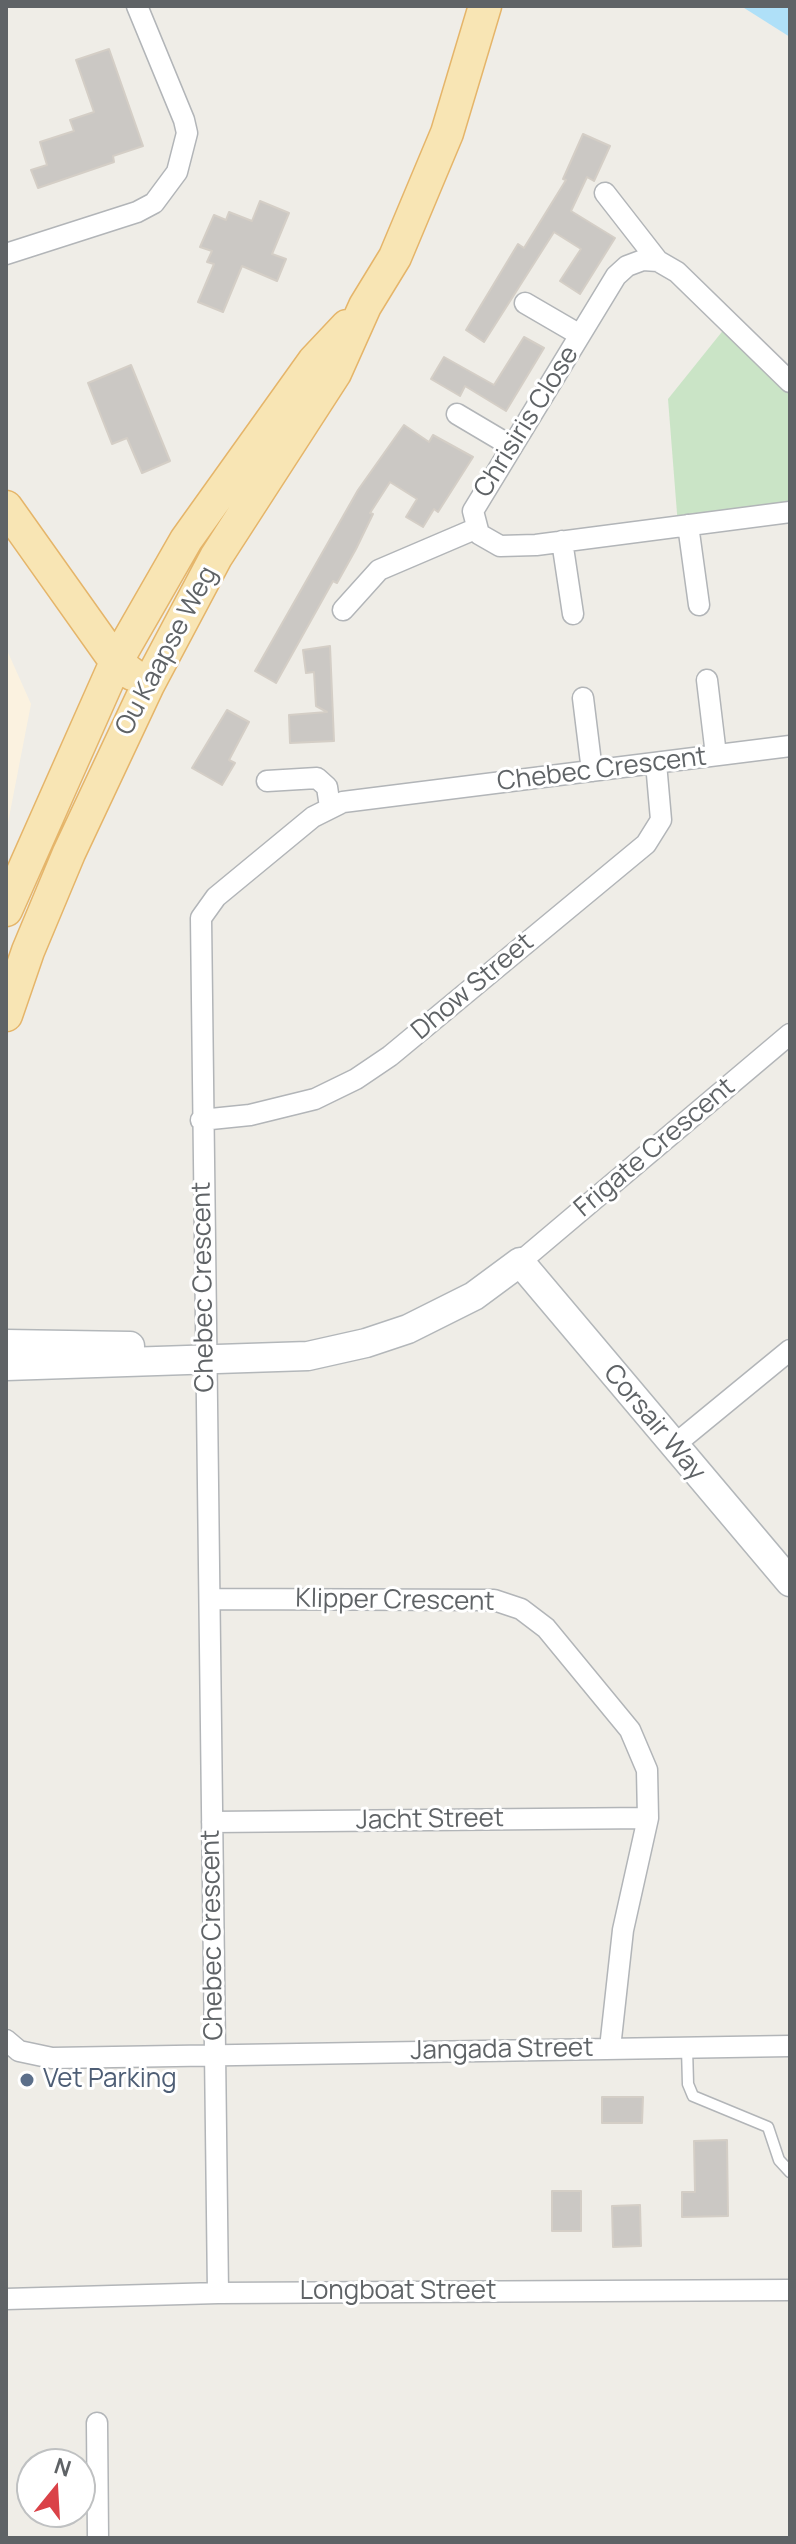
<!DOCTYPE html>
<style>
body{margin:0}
#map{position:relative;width:796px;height:2544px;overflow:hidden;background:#efede7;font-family:Manrope,sans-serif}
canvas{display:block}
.frame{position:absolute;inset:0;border:8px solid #5f6366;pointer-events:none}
.north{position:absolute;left:16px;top:2448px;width:80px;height:80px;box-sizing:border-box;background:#fff;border:2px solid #bfc1c2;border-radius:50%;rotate:18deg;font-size:22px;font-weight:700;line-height:32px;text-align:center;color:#5f6366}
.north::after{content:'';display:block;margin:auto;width:28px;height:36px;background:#da4248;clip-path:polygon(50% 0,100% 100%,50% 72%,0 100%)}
</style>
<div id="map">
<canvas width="796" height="2544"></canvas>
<div class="frame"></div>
<div class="north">N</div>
</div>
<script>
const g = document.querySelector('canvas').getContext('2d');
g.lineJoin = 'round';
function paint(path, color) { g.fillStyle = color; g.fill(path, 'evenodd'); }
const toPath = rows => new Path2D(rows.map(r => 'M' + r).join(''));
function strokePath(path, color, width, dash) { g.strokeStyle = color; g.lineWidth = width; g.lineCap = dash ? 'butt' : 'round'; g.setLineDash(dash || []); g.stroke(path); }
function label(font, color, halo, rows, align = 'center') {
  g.font = font + ' Manrope,sans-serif'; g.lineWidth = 6; g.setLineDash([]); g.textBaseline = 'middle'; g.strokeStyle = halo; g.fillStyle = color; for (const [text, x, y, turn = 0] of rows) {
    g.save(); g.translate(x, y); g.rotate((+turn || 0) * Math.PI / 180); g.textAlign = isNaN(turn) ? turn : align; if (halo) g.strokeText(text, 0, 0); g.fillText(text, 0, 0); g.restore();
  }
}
paint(toPath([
 [6,648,31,704,6,833]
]), '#fbf2e0');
paint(toPath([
 [729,323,790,389,790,511,678,526,668,399]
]), '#cae4c6');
paint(toPath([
 [741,6,790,6,790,37]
]), '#afe0f8');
const building = toPath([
 [109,49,143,146,113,156,114,162,38,188,31,170,47,165,40,142,74,131,70,120,94,112,76,60,109,49],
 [583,134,610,146,594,181,587,177,571,211,615,238,580,294,560,281,581,249,554,232,484,342,466,330,518,244,524,248,566,180,563,179,583,134],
 [260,201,289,213,272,254,286,259,277,281,242,266,223,312,198,302,214,264,207,262,212,251,200,247,214,215,226,220,229,212,252,221,260,201],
 [524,337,544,348,506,411,465,386,460,396,431,379,444,357,494,385,524,337],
 [131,365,170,461,142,473,127,438,112,444,88,383,131,365],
 [404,425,429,442,433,435,473,457,438,512,434,509,423,527,406,517,417,499,390,482,370,513,373,514,356,549,337,583,333,581,276,683,255,671,358,490,404,425],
 [330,646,334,741,290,743,289,715,327,712,316,706,314,672,306,673,303,650,330,646],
 [227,710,249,722,229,760,235,763,222,785,192,768,227,710],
 [602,2097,643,2097,642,2123,602,2123,602,2097],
 [727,2140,728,2216,682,2217,682,2192,695,2192,694,2141,727,2140],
 [552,2191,581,2191,581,2231,552,2231,552,2191],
 [640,2205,641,2246,613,2247,612,2206,640,2205]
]);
paint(building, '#cbc8c4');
strokePath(building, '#d4cec6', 2);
const lane = toPath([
 [687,2048,688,2084,693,2096,768,2127,779,2160,790,2172]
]);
const street = toPath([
 [605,193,658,261],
 [6,254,137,212,154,203,177,172,187,133,184,120,137,6],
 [525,303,580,335],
 [790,382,677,272,658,261,643,260,627,266,616,276,473,511,479,534,500,546,536,545,790,512],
 [457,414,511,446],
 [688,525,699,605],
 [562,541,573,614],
 [343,610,379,570,475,529],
 [707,680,716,755],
 [583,698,592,771],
 [267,781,317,778,327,787,330,807],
 [201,1120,250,1115,315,1099,356,1079,390,1056,646,844,661,820,656,763],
 [520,1262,790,1034],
 [673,1446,790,1350],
 [210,1599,494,1600,521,1609,546,1628,630,1730,647,1770,648,1818,623,1930,610,2048],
 [212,1822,648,1818],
 [6,2040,19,2051,52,2058,790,2046],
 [218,2293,201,918,216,897,313,817,343,802,790,746],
 [6,2299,218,2293,790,2290],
 [97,2423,98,2538]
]);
const secondary = toPath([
 [6,1344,130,1346],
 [6,1366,308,1356,366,1343,408,1329,474,1296,520,1262,790,1582]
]);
const primary = toPath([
 [6,507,116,662,132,674],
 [6,910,116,662,186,540,314,361,347,326],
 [6,1015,28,951,69,853,148,685,216,557,335,373,365,306,395,257,447,133,485,6]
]);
strokePath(lane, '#b2b5b8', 13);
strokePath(street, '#b2b5b8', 23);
strokePath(secondary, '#b3b7ba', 31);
strokePath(primary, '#e5b56a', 35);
strokePath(lane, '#fff', 10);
strokePath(street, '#fff', 20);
strokePath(secondary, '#fff', 28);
strokePath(primary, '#f8e5b4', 32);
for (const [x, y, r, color] of [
 [27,2080,8,"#5c6f8a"]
]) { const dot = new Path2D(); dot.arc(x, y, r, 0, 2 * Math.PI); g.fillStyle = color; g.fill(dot); strokePath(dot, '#fff', 3); }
label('26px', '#5f6366', '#fff', [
 ["Chrisiris Close",527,422,-58],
 ["Ou Kaapse Weg",167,651,-62],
 ["Chebec Crescent",602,770,-7],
 ["Dhow Street",473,987,-40],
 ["Frigate Crescent",655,1148,-40],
 ["Chebec Crescent",204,1287,-91],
 ["Corsair Way",654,1423,50],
 ["Klipper Crescent",395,1601,1],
 ["Jacht Street",430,1820,-1],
 ["Chebec Crescent",213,1935,-91],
 ["Jangada Street",502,2050,-1],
 ["Longboat Street",398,2292]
]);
label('26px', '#4e5e75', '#fff', [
 ["Vet Parking",43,2080]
], 'left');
</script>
